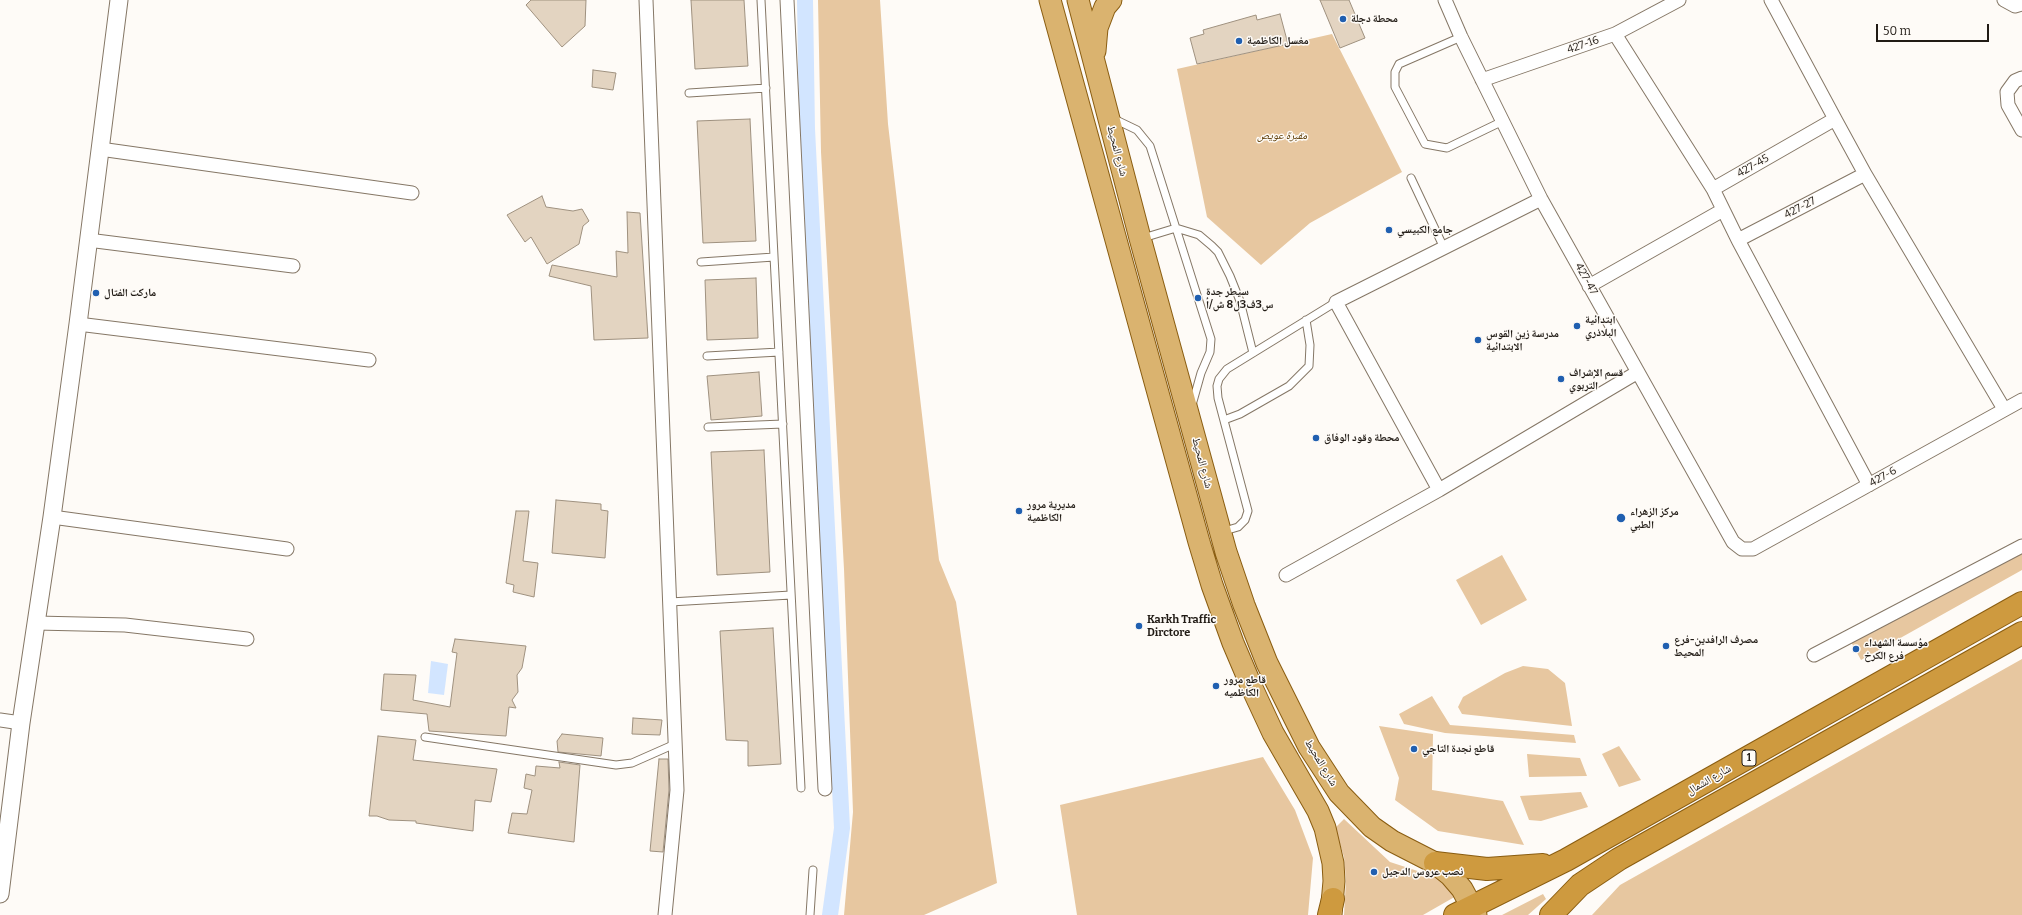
<!DOCTYPE html>
<meta charset="utf-8">
<style>
body{margin:0}
#map{position:relative;width:2022px;height:915px;overflow:hidden;background:#fefbf7;font-family:Bitter,serif}
canvas{display:block}
.scale{position:absolute;left:1876px;top:24px;width:113px;height:18px;box-sizing:border-box;border:2px solid #211b15;border-top:0;padding-left:5px;font-size:12px;line-height:14px;white-space:nowrap;color:#211b15;-webkit-text-stroke:3px #fefbf7;paint-order:stroke}
</style>
<div id="map">
<canvas width="2022" height="915"></canvas>
<div class="scale">50 m</div>
</div>
<script>
const g = document.querySelector('canvas').getContext('2d');
g.lineJoin = 'round';
function paint(path, color) { g.fillStyle = color; g.fill(path, 'evenodd'); }
const toPath = rows => new Path2D(rows.map(r => 'M' + r).join(''));
function strokePath(path, color, width, dash) { g.strokeStyle = color; g.lineWidth = width; g.lineCap = dash ? 'butt' : 'round'; g.setLineDash(dash || []); g.stroke(path); }
function label(font, color, halo, rows, align = 'center') {
  g.font = font + ' Bitter,"Noto Naskh Arabic",serif'; g.lineWidth = 3; g.setLineDash([]); g.textBaseline = 'middle'; g.strokeStyle = halo; g.fillStyle = color; for (const [text, x, y, turn = 0] of rows) {
    g.save(); g.translate(x, y); g.rotate((+turn || 0) * Math.PI / 180); g.textAlign = isNaN(turn) ? turn : align; if (halo) g.strokeText(text, 0, 0); g.fillText(text, 0, 0); g.restore();
  }
}
paint(toPath([
 [818,0,880,0,888,124,939,560,956,602,997,883,924,915,844,915,853,812,844,569,821,152],
 [1332,34,1402,172,1310,223,1261,265,1207,217,1177,69],
 [2022,542,2022,570,1861,660,1850,640],
 [1502,555,1527,600,1481,625,1456,580],
 [2022,659,2022,915,1592,915,1620,885],
 [1523,666,1548,669,1565,683,1572,726,1462,714,1458,707,1463,697,1505,673],
 [1432,696,1450,725,1574,735,1576,743,1445,733,1404,724,1399,714],
 [1379,726,1433,734,1432,790,1503,801,1524,845,1438,831,1395,800,1399,778],
 [1619,746,1641,780,1619,787,1602,754],
 [1527,754,1580,758,1587,776,1529,777],
 [1263,757,1295,810,1313,858,1308,915,1077,915,1060,805],
 [1581,792,1588,807,1541,821,1529,820,1520,796],
 [1344,819,1390,862,1436,877,1458,895,1423,915,1344,915,1346,880,1344,857,1335,828],
 [1543,894,1546,899,1528,915,1502,915]
]), '#e7c7a0');
paint(toPath([
 [431,661,448,664,444,695,428,693]
]), '#d2e5ff');
strokePath(toPath([
 [805,0,807,129,842,828,830,915]
]), '#d2e5ff', 16);
const building = toPath([
 [531,0,586,0,585,26,562,47,526,5,531,0],
 [691,0,744,0,748,66,695,69,691,0],
 [1320,0,1349,0,1365,38,1340,48,1320,0],
 [1280,14,1288,44,1197,64,1190,38,1204,34,1203,30,1256,15,1257,20,1280,14],
 [593,70,616,73,613,90,592,87,593,70],
 [750,119,756,241,703,243,697,121,750,119],
 [542,196,546,207,573,211,582,209,589,221,583,226,579,244,547,264,531,237,525,242,507,215,542,196],
 [627,212,640,213,648,338,594,340,591,286,549,276,552,265,617,277,616,251,628,253,627,212],
 [756,278,758,338,707,340,705,280,756,278],
 [759,372,762,416,711,420,707,376,759,372],
 [764,450,770,572,717,575,711,452,764,450],
 [556,500,601,504,601,510,608,511,605,558,552,553,556,500],
 [516,511,529,511,523,561,538,563,534,597,513,592,514,585,506,583,516,511],
 [773,628,781,764,748,766,748,741,726,740,720,631,773,628],
 [455,639,526,646,522,668,517,675,518,692,512,700,516,708,509,707,506,736,429,731,427,714,381,710,384,674,416,675,413,700,450,707,457,653,452,652,455,639],
 [633,718,662,720,660,735,632,734,633,718],
 [562,734,603,738,601,756,558,752,557,741,562,734],
 [378,736,416,740,413,760,497,769,491,802,475,800,473,831,416,823,416,821,389,820,377,816,369,816,378,736],
 [659,759,668,759,669,790,663,852,650,851,659,759],
 [559,762,580,765,574,842,508,833,512,813,527,814,532,790,524,788,526,774,535,776,536,766,560,768,559,762]
]);
paint(building, '#e3d4c1');
strokePath(building, '#9f917f', 1);
const service = toPath([
 [761,0,801,788],
 [1461,37,1399,64,1395,72,1395,87,1425,144,1447,148,1503,121],
 [689,93,766,88],
 [1112,118,1137,130,1150,146,1211,339,1210,352,1201,373,1192,405],
 [1411,178,1444,248],
 [1143,238,1176,228,1199,235,1212,246,1218,252,1230,276,1240,301,1253,353],
 [701,262,774,257],
 [707,356,779,352],
 [1224,420,1240,414,1289,386,1309,366,1310,345,1306,320],
 [708,427,783,424],
 [1221,532,1238,527,1245,520,1248,511,1218,398,1217,386,1219,379,1227,369,1336,302],
 [670,602,791,595],
 [425,737,616,765,632,763,675,744],
 [810,915,813,870]
]);
const minor = toPath([
 [646,0,677,790,665,915],
 [787,0,825,789],
 [1445,0,1461,37,1541,199,1733,542,1742,549,1753,549,2022,400],
 [2004,0,2015,6,2022,4],
 [1615,34,1713,189,1835,119,1771,0],
 [2022,78,2015,81,2007,92,2008,105,2022,130],
 [1482,80,1615,34,1679,0],
 [1835,119,1865,174],
 [100,149,412,193],
 [1713,189,1738,240],
 [88,240,293,266],
 [1589,286,1723,210],
 [78,324,369,360],
 [1869,485,1738,240,1865,174,2004,409],
 [1439,490,1336,302,1541,199],
 [52,517,287,549],
 [1286,575,1439,490,1638,372],
 [36,623,125,625,247,639],
 [1814,655,2022,546],
 [0,720,21,723]
]);
const tertiary = toPath([
 [0,894,21,723,52,517,78,324,119,0]
]);
const primary = toPath([
 [1050,0,1199,542,1212,585,1233,643,1253,690,1273,733,1318,811,1325,828,1333,863,1334,881,1331,915],
 [1078,0,1140,238,1226,552,1244,605,1267,663,1309,747,1339,793,1372,827,1392,841,1435,863,1450,875,1462,889,1476,915],
 [1095,51,1097,28,1105,7,1111,0]
]);
const trunk = toPath([
 [1435,863,1487,869,1543,865],
 [1329,915,1333,899],
 [1455,915,1566,860,2022,603],
 [1551,915,1580,885,1619,859,2022,633]
]);
strokePath(service, '#857766', 9);
strokePath(minor, '#857766', 15);
strokePath(tertiary, '#857766', 19);
strokePath(primary, '#8a5d11', 23);
strokePath(trunk, '#8a5d11', 24);
strokePath(service, '#fff', 7);
strokePath(minor, '#fff', 13);
strokePath(tertiary, '#fff', 17);
strokePath(primary, '#dab36f', 21);
strokePath(trunk, '#ce9a3f', 22);
for (const [x, y, r, color] of [
 [1343,19,4,"#205fb0"],
 [1239,41,4,"#205fb0"],
 [1389,230,4,"#205fb0"],
 [96,293,4,"#205fb0"],
 [1198,298,4,"#205fb0"],
 [1577,326,4,"#205fb0"],
 [1478,340,4,"#205fb0"],
 [1561,379,4,"#205fb0"],
 [1316,438,4,"#205fb0"],
 [1019,511,4,"#205fb0"],
 [1621,518,5,"#205fb0"],
 [1139,626,4,"#205fb0"],
 [1666,646,4,"#205fb0"],
 [1856,649,4,"#205fb0"],
 [1216,686,4,"#205fb0"],
 [1414,749,4,"#205fb0"],
 [1374,872,4,"#205fb0"]
]) { const dot = new Path2D(); dot.arc(x, y, r, 0, 2 * Math.PI); g.fillStyle = color; g.fill(dot); strokePath(dot, '#fefbf7', 1.5); }
for (const [x, y, w] of [
 [1749,758,14]
]) { const box = new Path2D(); box.roundRect(x - w / 2, y - 8, w, 16, 3); g.fillStyle = '#fefbf7'; g.fill(box); strokePath(box, '#211b15', 1); }
label('bold 10px', '#211b15', null, [
 ["1",1749,758]
]);
label('bold 11px', '#211b15', '#fefbf7', [
 ["محطة دجلة",1351,19],
 ["مغسل الكاظمية",1247,41],
 ["جامع الكبيسي",1397,230],
 ["سيطر جدة",1206,292],
 ["س3ف3ل8 ش/أ",1206,305],
 ["ماركت الفتال",104,293],
 ["ابتدائية",1585,320],
 ["البلاذري",1585,333],
 ["مدرسة زين القوس",1486,334],
 ["الابتدائية",1486,347],
 ["قسم الإشراف",1569,373],
 ["التربوي",1569,386],
 ["محطة وقود الوفاق",1324,438],
 ["مديرية مرور",1027,505],
 ["الكاظمية",1027,518],
 ["مركز الزهراء",1630,512],
 ["الطبي",1630,525],
 ["Karkh Traffic",1147,620],
 ["Dirctore",1147,633],
 ["مصرف الرافدين-فرع",1674,640],
 ["المحيط",1674,653],
 ["مؤسسة الشهداء",1864,643],
 ["فرع الكرخ",1864,656],
 ["قاطع مرور",1224,680],
 ["الكاظميه",1224,693],
 ["قاطع نجدة التاجي",1422,749],
 ["نصب عروس الدجيل",1382,872]
], 'left');
label('11px', '#211b15', '#fefbf7', [
 ["427-16",1583,45,-19],
 ["شارع المحيط",1117,151,75],
 ["427-45",1753,166,-30],
 ["427-27",1800,208,-28],
 ["427-47",1586,279,61],
 ["شارع المحيط",1202,463,75],
 ["427-6",1883,477,-29],
 ["شارع المحيط",1321,763,59],
 ["شارع الشمال",1709,780,-30]
]);
label('italic 11px', '#593800', '#fefbf7', [
 ["مقبرة عويص",1282,136]
]);
</script>
